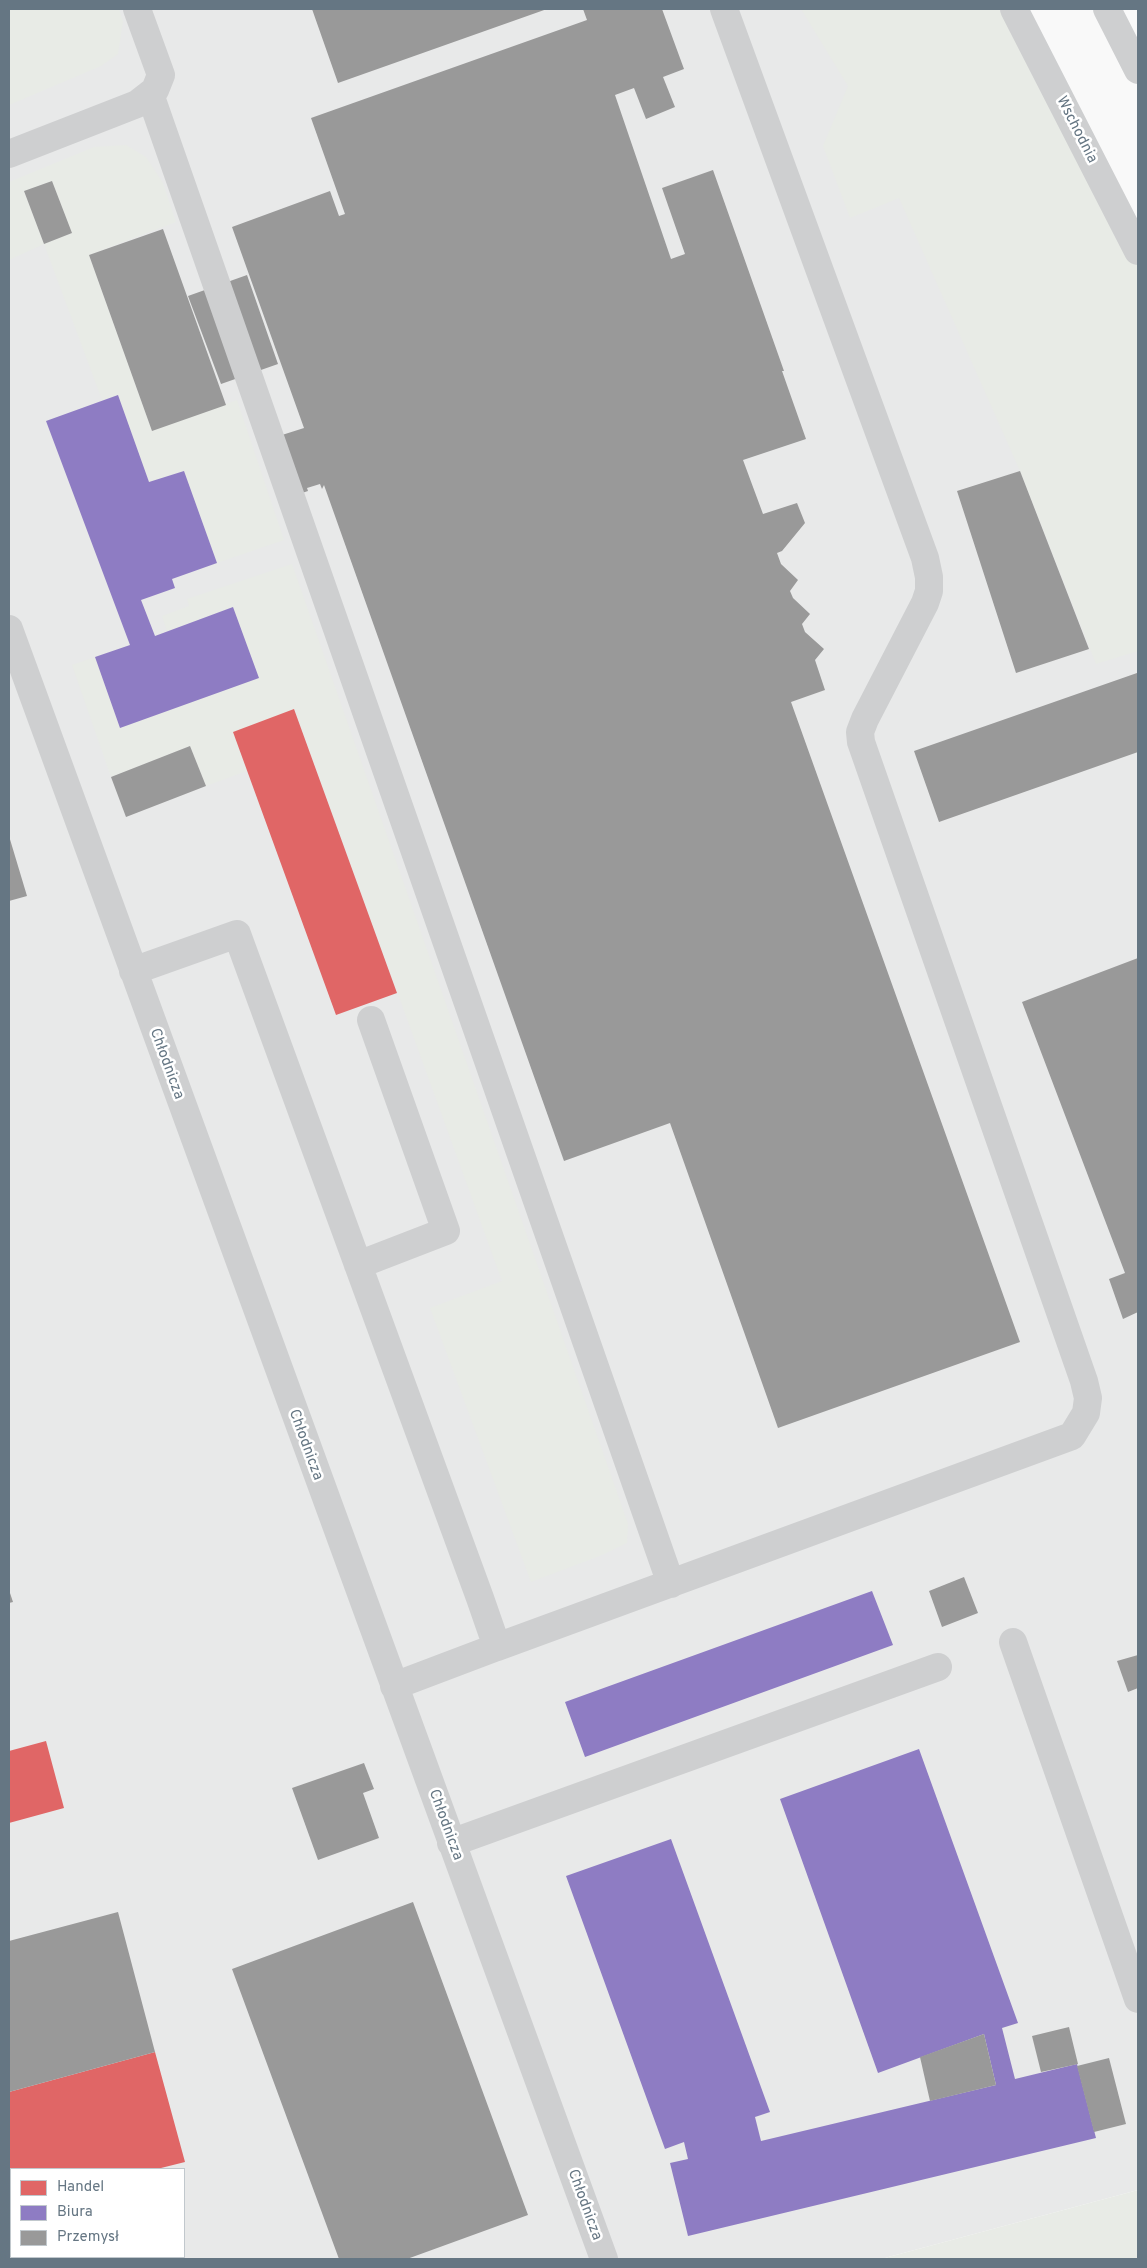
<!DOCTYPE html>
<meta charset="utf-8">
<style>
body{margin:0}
#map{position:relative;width:1147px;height:2268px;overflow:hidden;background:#f9f9f9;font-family:Overpass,sans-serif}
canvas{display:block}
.frame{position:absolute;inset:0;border:10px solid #657683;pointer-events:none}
.legend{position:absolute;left:10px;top:2168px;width:175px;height:90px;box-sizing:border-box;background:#fff;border:1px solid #c1c8cd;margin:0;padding:6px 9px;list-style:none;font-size:15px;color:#657683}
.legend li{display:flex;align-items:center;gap:10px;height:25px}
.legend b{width:25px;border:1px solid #c1c8cd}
</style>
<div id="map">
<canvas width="1147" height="2268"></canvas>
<div class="frame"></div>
<ul class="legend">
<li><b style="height:14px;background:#e06666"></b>Handel</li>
<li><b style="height:14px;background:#8e7cc3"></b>Biura</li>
<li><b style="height:14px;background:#999"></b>Przemysł</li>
</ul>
</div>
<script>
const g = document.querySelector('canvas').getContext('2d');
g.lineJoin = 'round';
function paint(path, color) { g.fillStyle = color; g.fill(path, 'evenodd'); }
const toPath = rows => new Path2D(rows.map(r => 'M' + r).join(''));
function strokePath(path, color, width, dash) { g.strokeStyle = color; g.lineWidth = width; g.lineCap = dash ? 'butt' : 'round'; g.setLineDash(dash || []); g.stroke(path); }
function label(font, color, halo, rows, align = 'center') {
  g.font = font + ' Overpass,sans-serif'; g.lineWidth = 5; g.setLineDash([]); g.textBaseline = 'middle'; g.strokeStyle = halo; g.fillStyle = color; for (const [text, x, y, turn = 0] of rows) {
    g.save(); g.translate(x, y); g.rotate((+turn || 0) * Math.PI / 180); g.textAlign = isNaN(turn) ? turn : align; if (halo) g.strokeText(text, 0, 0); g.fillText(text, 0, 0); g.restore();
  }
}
paint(toPath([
 [9,9,835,9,1138,616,1138,2190,881,2259,9,2259],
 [11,2169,184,2169,184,2257,11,2257]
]), '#e8e9e9');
paint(toPath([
 [9,9,119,9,123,21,118,54,101,66,9,105],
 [801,9,1014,9,1138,251,1138,651,1096,664,1020,471,899,198,850,218,823,146,848,86],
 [126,145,146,157,163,183,176,222,89,255,152,431,237,400,284,540,217,563,184,471,149,482,118,395,102,400,44,244,9,260,9,182,94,147],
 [52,181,72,233,44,244,24,191],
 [292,564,628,1524,627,1543,602,1555,531,1582,430,1308,502,1281,295,710,233,732,247,771,206,786,190,746,111,777,72,665,95,657,120,728,233,608,167,631,162,616,189,606,187,599],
 [1138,2190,1138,2259,881,2259]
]), '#e8ebe6');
paint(toPath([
 [294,709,397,993,336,1015,233,732],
 [46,1741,64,1808,9,1823,9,1751],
 [155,2052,185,2162,157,2169,11,2169,11,2208,9,2208,9,2092]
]), '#e06666');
paint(toPath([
 [118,395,149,482,184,471,217,563,172,579,175,588,141,600,155,636,233,607,259,678,120,728,95,657,130,645,46,421],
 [872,1591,893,1645,585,1757,565,1702],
 [919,1749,1018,2023,1002,2028,1015,2079,1077,2064,1096,2138,688,2236,670,2163,688,2159,684,2142,665,2149,566,1876,671,1839,770,2112,755,2117,761,2141,996,2085,984,2034,878,2073,780,1799]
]), '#8e7cc3');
paint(toPath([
 [312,9,547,9,338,83],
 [583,9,662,9,684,69,663,77,675,107,646,119,634,88,615,95,671,259,685,254,662,188,713,170,784,371,782,371,806,439,743,460,763,514,797,503,805,523,782,551,777,553,781,564,798,580,790,591,793,598,810,614,802,624,805,632,824,649,815,660,825,690,791,702,1020,1342,778,1428,670,1123,564,1161,324,485,322,489,320,484,307,488,308,491,302,493,282,435,304,428,232,227,330,191,339,216,345,214,311,118,587,20],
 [52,181,72,233,44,244,24,191],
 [163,229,226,405,152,431,89,255],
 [247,275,278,364,221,384,188,296],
 [1020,471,1089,649,1016,673,957,491],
 [1137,673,1138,752,939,822,914,751],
 [190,746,206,786,126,817,111,777],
 [9,836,27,896,9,901],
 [1138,958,1138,1312,1123,1319,1109,1279,1125,1273,1022,1002],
 [964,1577,978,1613,942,1627,929,1591],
 [9,1590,13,1602,9,1603],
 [1138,1655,1138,1688,1128,1692,1117,1661],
 [364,1763,374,1789,363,1793,379,1838,318,1860,292,1788],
 [413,1902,528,2215,407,2259,339,2259,232,1969],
 [118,1912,155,2052,9,2092,9,1941],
 [1069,2027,1078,2064,1041,2072,1032,2036],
 [984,2034,996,2085,930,2101,920,2057],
 [1109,2058,1126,2124,1094,2132,1077,2066]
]), '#999');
strokePath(toPath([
 [1137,2259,1138,2259]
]), '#cbcccd', 3, [2.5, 2.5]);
strokePath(toPath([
 [1014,9,1138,251],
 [1107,9,1138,70],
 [150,94,671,1584],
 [9,154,137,104,155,90,161,75,137,9],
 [9,629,604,2259],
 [133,971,237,934,480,1598,497,1647,394,1686],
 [358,1265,446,1231,371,1020],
 [1013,1642,1138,1999],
 [497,1647,1072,1436,1086,1413,1088,1398,1084,1381,861,742,860,732,865,719,925,603,929,591,929,577,925,558,724,9],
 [451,1843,938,1667]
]), '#cecfd0', 28);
label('15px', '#657683', '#fff', [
 ["Wschodnia",1076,130,63],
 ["Chłodnicza",166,1064,70],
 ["Chłodnicza",305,1445,70],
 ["Chłodnicza",445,1825,70],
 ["Chłodnicza",584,2205,70]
]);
</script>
